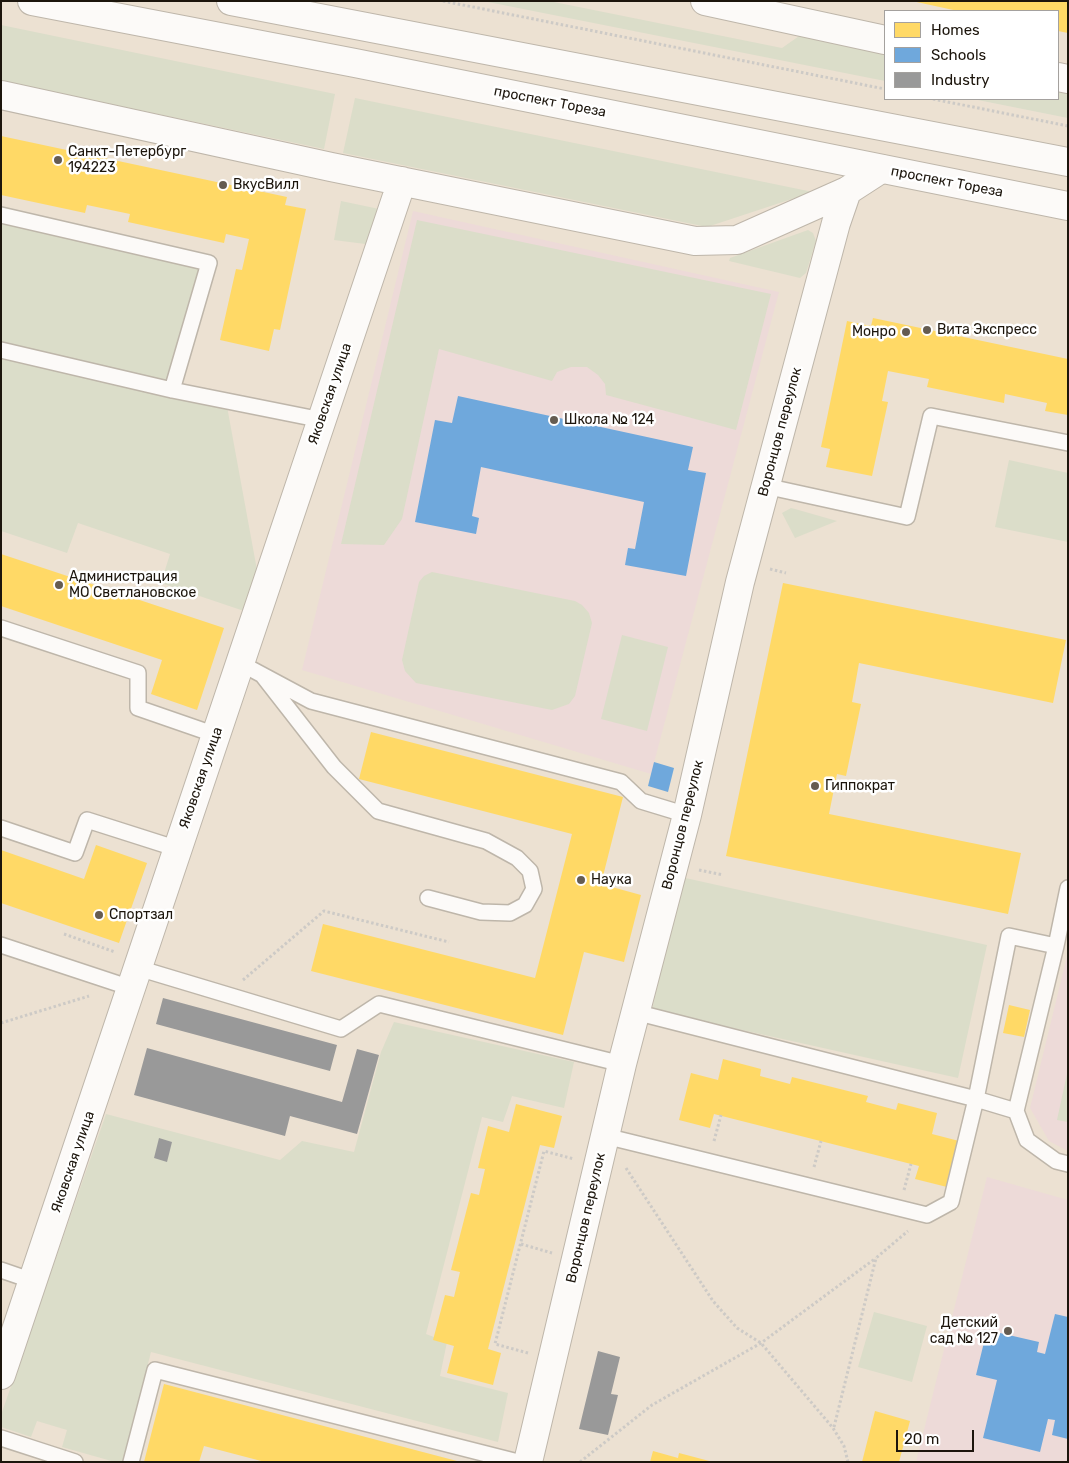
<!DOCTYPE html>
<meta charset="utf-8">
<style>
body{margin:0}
#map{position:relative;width:1069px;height:1463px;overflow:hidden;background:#ece1d2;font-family:Rubik,sans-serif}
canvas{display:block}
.frame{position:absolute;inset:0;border:2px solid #1c150c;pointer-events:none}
.legend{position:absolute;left:884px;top:10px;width:175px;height:90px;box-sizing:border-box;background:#fff;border:1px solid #a4a19e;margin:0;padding:6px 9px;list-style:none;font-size:15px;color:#1c150c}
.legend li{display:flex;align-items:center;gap:10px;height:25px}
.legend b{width:25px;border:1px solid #a4a19e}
.scale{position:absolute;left:896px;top:1430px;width:78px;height:22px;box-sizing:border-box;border:2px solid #1c150c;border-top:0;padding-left:6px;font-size:15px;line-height:18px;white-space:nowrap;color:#1c150c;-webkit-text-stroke:4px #fff;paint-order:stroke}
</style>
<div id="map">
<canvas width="1069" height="1463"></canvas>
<div class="frame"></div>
<ul class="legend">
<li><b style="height:14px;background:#ffd966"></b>Homes</li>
<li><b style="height:14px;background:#6fa8dc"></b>Schools</li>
<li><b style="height:14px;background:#999"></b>Industry</li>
</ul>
<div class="scale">20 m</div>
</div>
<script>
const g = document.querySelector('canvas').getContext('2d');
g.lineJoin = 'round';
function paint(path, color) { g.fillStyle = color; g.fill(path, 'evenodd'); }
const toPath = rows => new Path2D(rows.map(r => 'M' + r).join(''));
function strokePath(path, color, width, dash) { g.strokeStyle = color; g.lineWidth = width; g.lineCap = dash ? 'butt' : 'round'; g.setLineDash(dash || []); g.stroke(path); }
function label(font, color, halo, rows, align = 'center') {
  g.font = font + ' Rubik,sans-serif'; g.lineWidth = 5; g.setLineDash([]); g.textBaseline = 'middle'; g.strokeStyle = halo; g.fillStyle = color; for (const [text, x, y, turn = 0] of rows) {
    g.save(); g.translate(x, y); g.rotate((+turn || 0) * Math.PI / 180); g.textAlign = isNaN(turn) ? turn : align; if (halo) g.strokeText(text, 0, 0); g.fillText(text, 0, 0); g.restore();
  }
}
paint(toPath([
 [413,211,779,292,651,774,302,670],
 [1068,952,1068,1151,1049,1141,1030,1108],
 [987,1177,1068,1200,1068,1462,916,1462]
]), '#eddad8');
paint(toPath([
 [483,1,549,1,782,48,802,34,885,51,885,81],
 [1,25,335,94,324,149,1,81],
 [1058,86,1068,88,1068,118,973,99,1058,99],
 [355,98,813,192,707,227,343,153],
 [341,201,384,210,373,245,334,240],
 [1,215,209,263,172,390,226,401,257,570,244,611,161,583,170,554,78,523,67,553,1,531],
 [417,220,771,294,736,430,606,395,605,384,598,375,587,367,571,367,557,372,552,381,439,349,402,519,384,545,341,544],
 [808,230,813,233,816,241,806,273,800,278,729,261,730,258],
 [1009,460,1068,473,1068,542,995,527],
 [791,508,795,509,837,521,795,538,782,513],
 [432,572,575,601,582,605,589,613,592,623,575,696,569,704,552,710,416,683,405,671,402,660,419,582,424,576],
 [622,635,668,647,647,731,601,719],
 [681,877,987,945,958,1078,652,1010],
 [394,1022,574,1062,564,1108,512,1096,503,1122,482,1117,426,1334,447,1342,440,1376,508,1393,498,1442,151,1352,123,1462,115,1462,62,1447,67,1430,37,1421,31,1437,1,1427,1,1415,106,1114,280,1160,302,1141,354,1152,381,1052],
 [1068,1069,1068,1122,1057,1120],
 [874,1312,927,1326,912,1382,858,1367]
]), '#dbddc9');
paint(toPath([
 [912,1,1068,1,1068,33,1058,31,1058,11,958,11],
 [1,136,287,197,285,205,306,209,280,330,274,329,269,351,220,340,236,269,242,270,249,239,226,234,224,243,128,222,130,214,87,205,85,213,1,195],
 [873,318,1068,359,1068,415,1045,411,1047,403,1005,394,1004,403,927,387,929,379,888,371,882,401,888,402,872,476,826,467,830,449,821,447,847,321,871,326],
 [1,554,224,628,197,710,151,694,162,660,1,606],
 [783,583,1066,640,1053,703,859,663,852,702,861,704,846,776,837,774,829,814,1021,853,1008,914,726,856],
 [371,732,623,797,601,884,641,895,624,962,584,952,563,1035,311,971,323,924,535,978,572,834,359,779],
 [96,845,147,863,119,943,1,903,1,850,84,879],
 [1009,1005,1030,1010,1024,1037,1003,1033],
 [723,1059,761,1069,760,1076,790,1084,792,1077,868,1096,866,1102,896,1110,898,1103,937,1113,932,1134,959,1141,947,1187,915,1179,919,1166,714,1114,710,1128,679,1120,691,1073,718,1080],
 [516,1104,562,1116,554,1148,540,1145,488,1349,501,1353,493,1385,447,1373,454,1346,433,1340,445,1295,454,1297,460,1272,451,1270,471,1193,479,1195,485,1169,478,1168,488,1126,509,1132],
 [164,1384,457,1461,457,1462,265,1462,204,1446,199,1462,144,1462],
 [875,1411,910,1421,899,1462,862,1462],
 [653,1451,678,1458,679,1453,713,1462,650,1462]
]), '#ffd966');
paint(toPath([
 [458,396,693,447,688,470,706,473,686,576,625,565,628,548,635,549,644,502,481,467,472,516,479,518,476,534,415,522,435,420,452,423],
 [654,762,674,768,668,792,648,786],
 [1055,1314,1068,1317,1068,1439,1052,1435,1055,1420,1048,1419,1040,1452,983,1438,997,1380,976,1375,987,1330,1039,1342,1037,1352,1045,1354]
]), '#6fa8dc');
paint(toPath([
 [163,998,337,1045,330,1071,156,1024],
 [147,1048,342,1102,357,1049,379,1055,357,1134,290,1116,285,1136,134,1095],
 [159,1138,172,1142,167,1162,154,1158],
 [598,1351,620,1357,611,1394,618,1395,608,1435,579,1429]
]), '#999');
const lane = toPath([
 [1,215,209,263,172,390],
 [1,350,172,390,322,420],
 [765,486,907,517,931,416,1068,443],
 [1,628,138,673,138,708,216,735],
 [240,663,311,701,621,782,641,801,687,815],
 [263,676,334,767,378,811,486,841,517,858,530,871,534,889,525,905,510,913,481,912,428,898],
 [1,828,75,853,87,820,178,849],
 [1068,888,1056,946,1016,1111,1027,1140,1056,1161,1068,1164],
 [1,945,131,988],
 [138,968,341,1029,379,1004,622,1064],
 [635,1012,976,1099,1016,1111],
 [605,1136,927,1215,951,1202,976,1099,1009,936,1056,946],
 [1,1270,33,1281],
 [1,1438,75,1462],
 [131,1462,155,1370,518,1462]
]);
const street = toPath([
 [705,1,885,40],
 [1058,77,1068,79],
 [1,95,331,167,695,241,737,240,847,191,881,169],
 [1,1375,402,181],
 [528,1462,622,1064,687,815,740,582,836,223,847,191]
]);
const primary = toPath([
 [32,1,355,63,1068,206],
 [231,1,1068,162]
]);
strokePath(lane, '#beb6aa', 18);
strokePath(street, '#beb6aa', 30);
strokePath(primary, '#beb6aa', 30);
strokePath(toPath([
 [443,1,885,89],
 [933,99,1068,126],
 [770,569,786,573],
 [699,870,723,875],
 [64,934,115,952],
 [243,980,324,911,449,942],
 [1,1023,89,996],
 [714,1141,721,1115],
 [814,1167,821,1141],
 [626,1168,713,1301,737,1328,761,1343,833,1428,844,1446,848,1462],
 [904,1190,911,1164],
 [521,1244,552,1253],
 [528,1353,495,1344,544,1151,574,1159],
 [834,1427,876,1258,908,1231],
 [580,1462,652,1405,761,1343,876,1258]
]), '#cdcac6', 3, [2.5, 2.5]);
strokePath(lane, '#fcfaf8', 15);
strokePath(street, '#fcfaf8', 28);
strokePath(primary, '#fcfaf8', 28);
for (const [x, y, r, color] of [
 [58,160,5,"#655c51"],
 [223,185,5,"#655c51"],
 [927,330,5,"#655c51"],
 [906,332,5,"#655c51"],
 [554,420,5,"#655c51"],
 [59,585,5,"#655c51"],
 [815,786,5,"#655c51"],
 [581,880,5,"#655c51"],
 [99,915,5,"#655c51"],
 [1008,1331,5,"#655c51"]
]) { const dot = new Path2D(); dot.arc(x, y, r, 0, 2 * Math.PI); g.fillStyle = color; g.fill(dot); strokePath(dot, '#fff', 2); }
label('14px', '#1c150c', '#fff', [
 ["проспект Тореза",550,102,11],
 ["проспект Тореза",947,182,11],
 ["Яковская улица",330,394,-71],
 ["Воронцов переулок",780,432,-75],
 ["Яковская улица",201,778,-71],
 ["Воронцов переулок",683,825,-76],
 ["Яковская улица",73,1162,-71],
 ["Воронцов переулок",586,1218,-77]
]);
label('14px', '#1c150c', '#fff', [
 ["Санкт-Петербург",68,152],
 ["194223",68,168],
 ["ВкусВилл",233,185],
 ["Вита Экспресс",937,330],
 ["Монро",896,332,"right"],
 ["Школа № 124",564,420],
 ["Администрация",69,577],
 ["МО Светлановское",69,593],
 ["Гиппократ",825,786],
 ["Наука",591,880],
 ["Спортзал",109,915],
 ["Детский",998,1323,"right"],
 ["сад № 127",998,1339,"right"]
], 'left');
</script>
